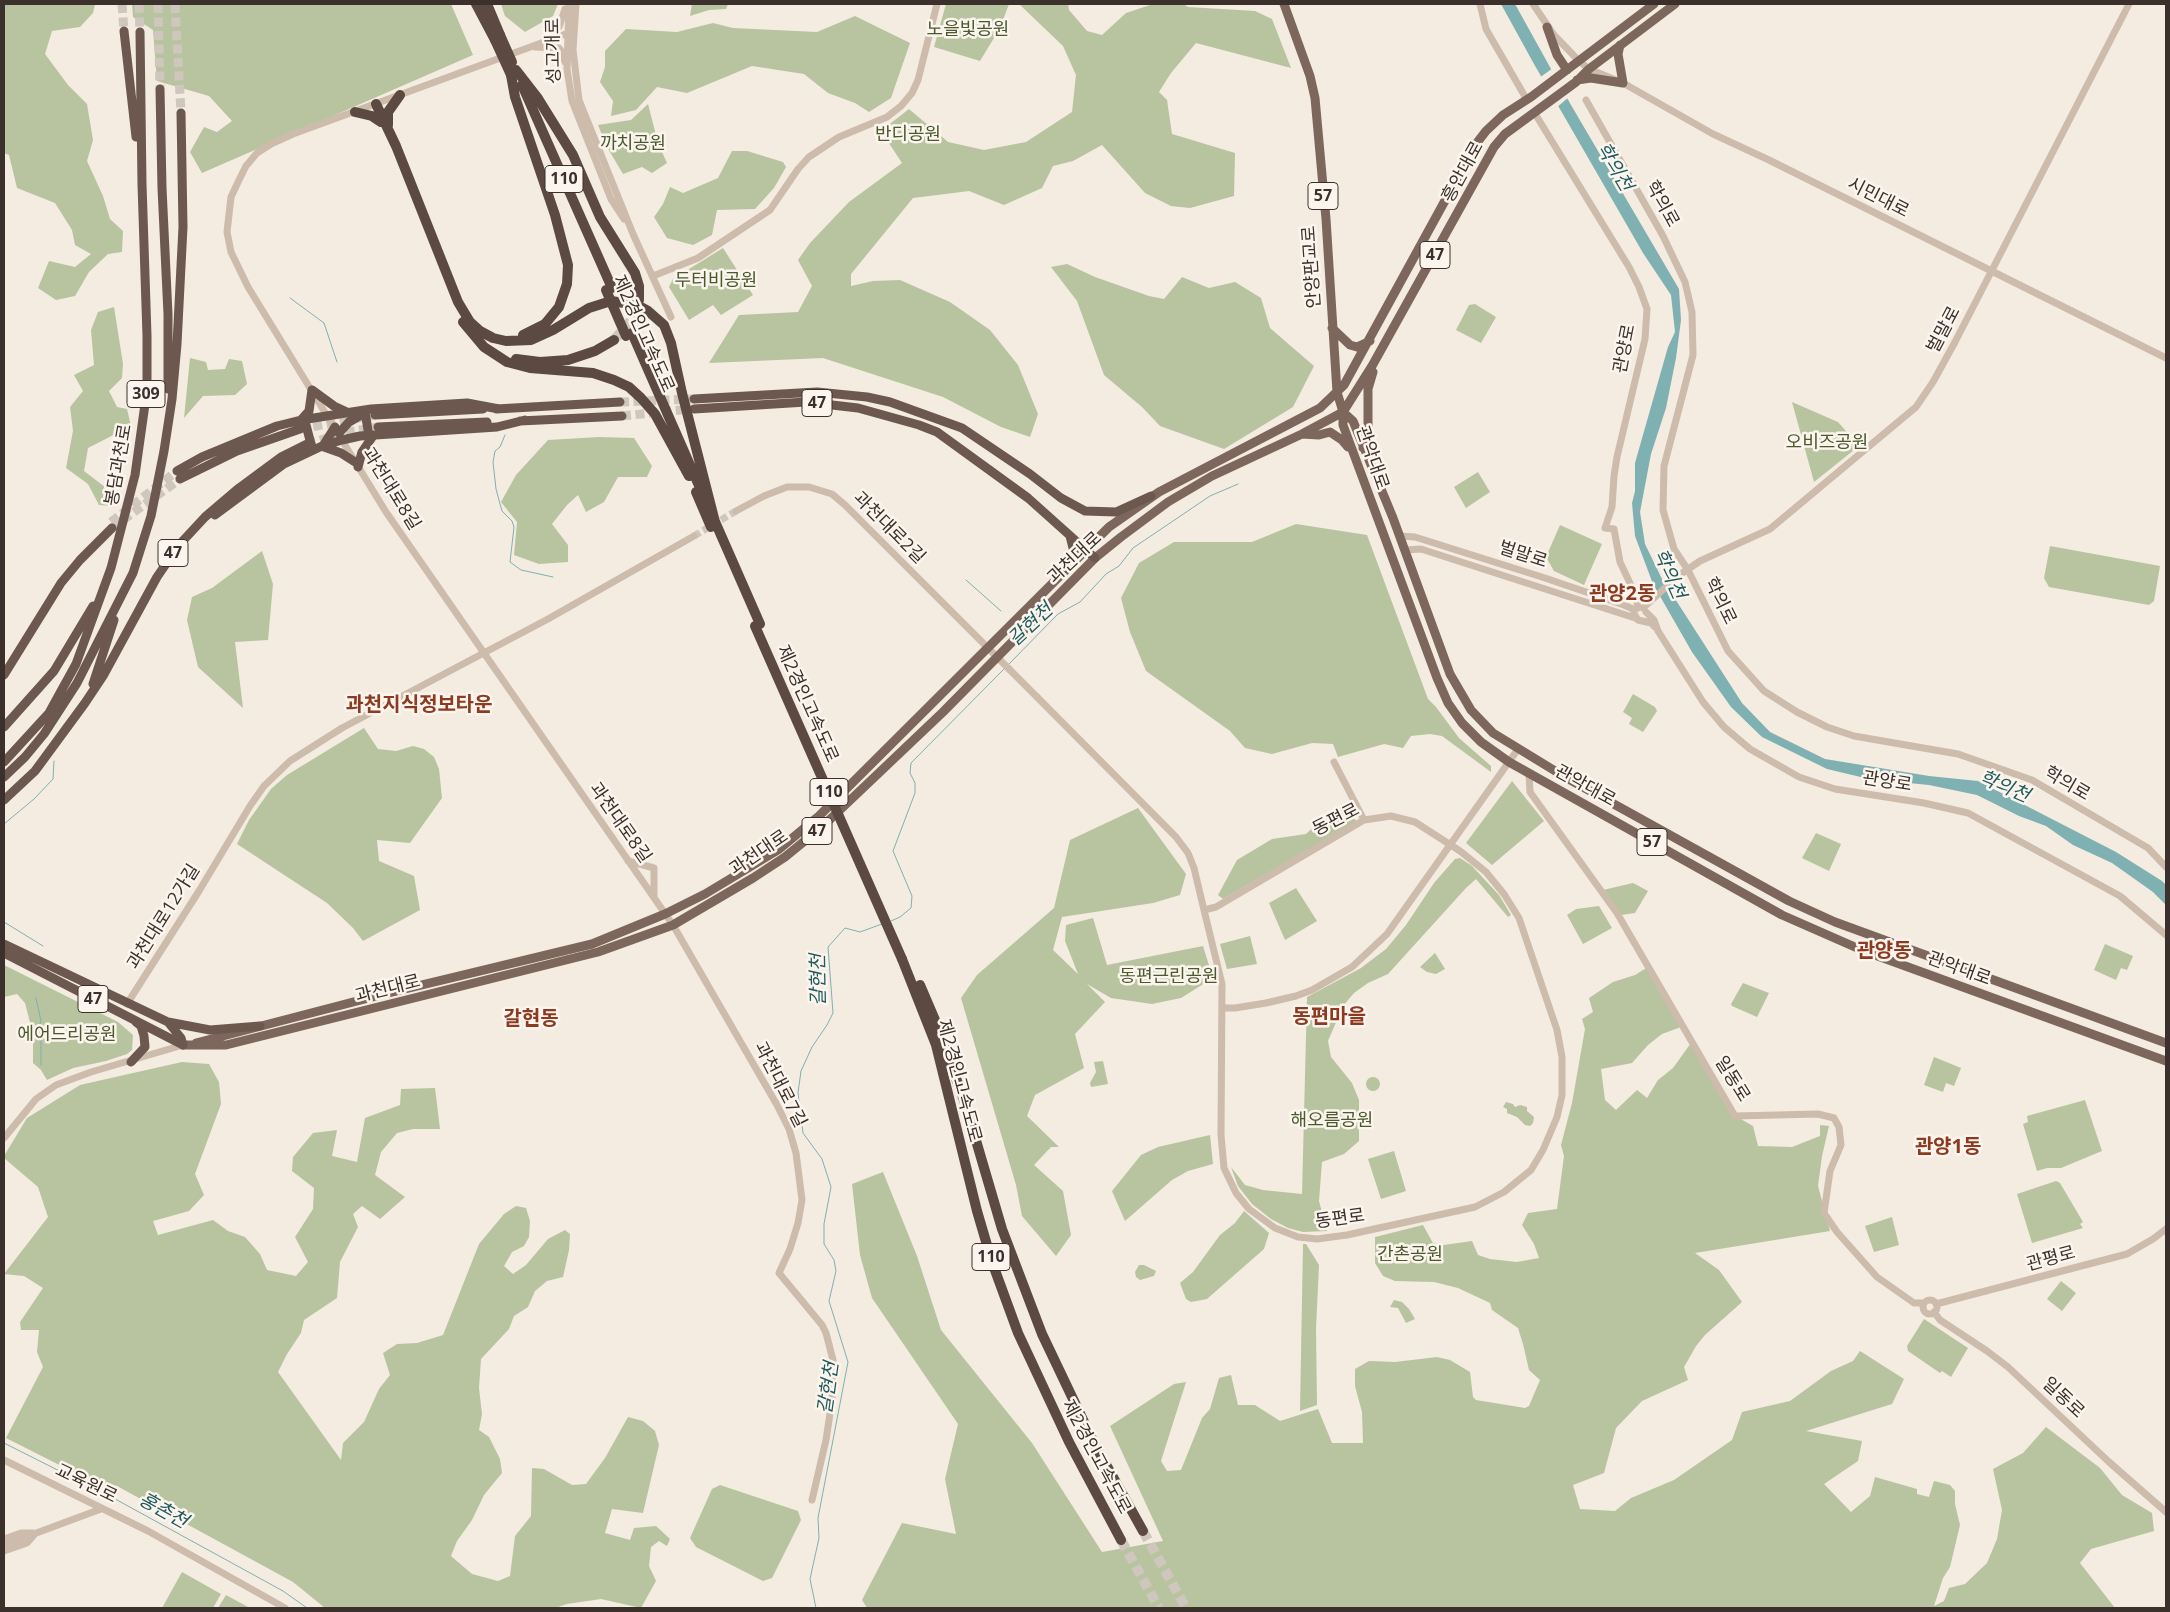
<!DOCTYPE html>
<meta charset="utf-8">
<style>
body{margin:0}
#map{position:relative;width:2170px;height:1612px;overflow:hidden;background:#f4ebe1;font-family:"Open Sans",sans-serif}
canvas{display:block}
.frame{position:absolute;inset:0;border:5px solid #3b302b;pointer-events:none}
</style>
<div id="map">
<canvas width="2170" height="1612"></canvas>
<div class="frame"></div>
</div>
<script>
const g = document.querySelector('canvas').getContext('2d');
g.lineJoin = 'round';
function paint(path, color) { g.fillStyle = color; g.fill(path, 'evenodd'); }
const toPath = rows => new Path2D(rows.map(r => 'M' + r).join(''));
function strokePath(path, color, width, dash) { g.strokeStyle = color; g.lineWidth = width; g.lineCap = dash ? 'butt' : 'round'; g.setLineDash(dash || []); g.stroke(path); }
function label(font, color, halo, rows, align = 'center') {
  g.font = font + ' "Open Sans","Noto Sans KR",sans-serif'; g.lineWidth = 5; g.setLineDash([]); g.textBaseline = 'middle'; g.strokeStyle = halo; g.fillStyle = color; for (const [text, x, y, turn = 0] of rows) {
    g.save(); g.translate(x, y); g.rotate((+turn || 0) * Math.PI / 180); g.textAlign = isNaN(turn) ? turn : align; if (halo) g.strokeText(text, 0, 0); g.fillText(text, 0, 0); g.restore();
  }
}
paint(toPath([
 [4,4,95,4,93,13,80,27,52,31,45,54,68,85,87,104,93,140,87,161,103,196,110,219,123,231,122,252,108,254,89,272,75,296,56,300,38,288,49,261,75,267,91,254,75,245,72,230,55,203,17,188,9,155,4,153],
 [132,4,451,4,473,55,202,173,190,152,204,127,217,132,232,121,209,96,157,81,153,30,133,17],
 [501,4,558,4,553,16,525,32,505,16],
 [692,4,728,4,726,9,709,10,690,16],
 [946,4,1009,4,1000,28,980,61,934,47],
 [1019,4,1068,4,1069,10,1087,31,1102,35,1126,13,1153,4,1183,4,1188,7,1255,11,1272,19,1291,68,1196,43,1171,73,1159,92,1167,100,1172,134,1235,153,1234,196,1190,208,1171,206,1145,193,1102,145,1073,161,1053,166,1042,188,1004,205,969,191,913,198,851,274,851,286,873,281,900,280,950,302,990,330,1018,365,1038,414,1030,437,1001,427,943,397,823,358,709,363,739,315,798,312,812,286,798,260,810,243,849,202,902,163,879,128,891,123,909,109,948,142,984,150,1026,142,1072,112,1076,75,1063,46],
 [855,16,910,43,891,98,869,112,855,103,828,93,804,74,752,66,687,93,657,87,636,110,611,116,613,101,600,82,605,67,605,51,626,29,677,32,713,23,733,28,817,32],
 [648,104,658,143,667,163,652,173,642,167,623,174,607,147,598,125,631,120],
 [732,151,747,151,783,162,786,167,774,188,755,209,717,210,712,235,693,245,667,238,654,217,663,204,670,187,683,193,718,178],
 [723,248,753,295,721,315,713,305,689,320,669,287,673,279],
 [1067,264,1095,277,1149,296,1164,299,1182,277,1209,288,1235,282,1261,298,1270,328,1314,366,1293,407,1224,449,1160,426,1142,407,1104,375,1077,301,1051,267],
 [1475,304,1496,317,1481,343,1456,330,1469,305],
 [114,307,123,364,122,378,109,391,117,407,127,409,131,426,88,448,84,471,105,487,113,506,99,505,88,484,66,468,73,431,70,407,83,391,74,375,94,365,91,330,98,312],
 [190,358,206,362,208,370,225,369,229,359,242,361,247,384,235,395,203,396,184,418],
 [1792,402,1838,422,1859,446,1814,482],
 [599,437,634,438,652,466,647,477,618,477,604,502,586,512,578,495,567,505,552,524,568,545,568,562,539,564,514,555,517,522,501,502,516,475,548,440],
 [1478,472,1490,492,1466,508,1454,487],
 [1296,524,1367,535,1428,699,1436,707,1459,738,1491,766,1491,772,1442,736,1430,734,1411,736,1403,748,1384,744,1338,757,1333,744,1312,743,1272,754,1245,748,1230,731,1146,671,1130,632,1121,598,1139,563,1174,542,1252,542],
 [1560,525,1602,544,1584,585,1554,571,1546,557],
 [2050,546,2160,566,2154,601,2149,605,2049,587,2044,578],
 [262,551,273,584,268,640,235,642,243,708,198,667,187,620,192,597,212,588],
 [1633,694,1655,707,1657,711,1643,732,1629,724,1632,718,1623,712],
 [364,728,378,749,396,751,413,746,424,749,434,757,439,769,442,798,410,843,377,840,379,861,414,876,420,910,363,941,353,928,327,903,237,844,249,820,271,789,287,775],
 [1512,781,1544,821,1492,865,1466,843],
 [1138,808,1186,874,1180,895,1153,903,1062,917,1053,950,1078,974,1065,941,1066,925,1093,918,1107,965,1203,946,1213,978,1181,998,1152,1004,1111,998,1087,984,1105,1002,1075,1034,1084,1068,1035,1095,1027,1116,1059,1147,1051,1147,1034,1165,1063,1191,1071,1235,1056,1256,1022,1216,1016,1185,961,998,977,975,1054,908,1070,840],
 [1341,810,1357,821,1223,899,1218,895,1237,860,1272,839,1306,834,1323,818],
 [1816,833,1841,844,1829,871,1802,858],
 [1460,858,1472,866,1499,895,1511,915,1508,917,1476,879,1466,888,1388,974,1368,983,1354,993,1343,1006,1328,1041,1331,1057,1352,1083,1359,1100,1359,1141,1344,1154,1322,1162,1319,1201,1327,1231,1303,1232,1288,1228,1271,1219,1252,1204,1238,1186,1231,1167,1245,1185,1263,1190,1302,1194,1307,997,1361,968,1386,949,1406,925,1434,883,1455,859],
 [1633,883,1648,891,1635,913,1621,915,1603,890],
 [1296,888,1317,921,1285,940,1269,903],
 [1599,906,1612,928,1583,944,1567,915,1576,909],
 [1250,936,1257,964,1227,969,1220,944],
 [2105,944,2133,956,2127,970,2121,968,2116,980,2094,970],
 [1435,953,1445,969,1436,974,1427,972,1420,967],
 [4,965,118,1022,133,1035,132,1050,127,1054,106,1061,73,1068,47,1080,41,1070,33,1063,33,1034,25,1003,17,994,4,997],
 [1648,967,1681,1027,1662,1034,1648,1045,1632,1063,1601,1069,1605,1100,1616,1110,1637,1090,1647,1098,1658,1080,1673,1068,1691,1043,1739,1118,1753,1126,1758,1146,1792,1147,1820,1136,1820,1125,1829,1126,1822,1156,1818,1186,1830,1231,1695,1253,1719,1270,1742,1302,1705,1335,1696,1346,1684,1367,1688,1380,1642,1401,1616,1428,1604,1473,1573,1485,1580,1509,1615,1511,1631,1498,1674,1480,1732,1440,1742,1412,1790,1401,1831,1371,1853,1361,1860,1351,1904,1379,1892,1404,1806,1431,1862,1441,1858,1461,1824,1484,1851,1512,1870,1496,1875,1477,1917,1489,1917,1494,1929,1497,1934,1481,1950,1485,1955,1491,1955,1504,1960,1525,1950,1567,1943,1578,1934,1606,1944,1601,1949,1588,1965,1584,1987,1563,1997,1539,2002,1510,1993,1469,2023,1453,2046,1427,2100,1468,2122,1495,2152,1513,2154,1531,2091,1549,2080,1563,2115,1608,867,1608,862,1600,902,1523,956,1534,945,1479,958,1424,872,1298,860,1255,852,1184,883,1172,917,1256,941,1330,1032,1443,1102,1552,1163,1541,1110,1426,1174,1384,1186,1382,1161,1461,1167,1471,1181,1470,1202,1418,1210,1409,1219,1378,1231,1375,1238,1405,1255,1405,1280,1421,1318,1409,1332,1443,1363,1443,1362,1412,1355,1386,1355,1369,1369,1361,1395,1362,1437,1357,1450,1360,1470,1372,1473,1397,1476,1400,1525,1408,1529,1406,1540,1380,1529,1370,1523,1344,1518,1328,1492,1310,1490,1303,1458,1288,1434,1282,1395,1281,1383,1276,1375,1263,1375,1237,1423,1225,1433,1243,1444,1245,1472,1241,1478,1255,1490,1259,1517,1262,1539,1258,1534,1244,1522,1225,1528,1213,1557,1209,1564,1156,1561,1145,1572,1103,1585,1029,1582,1019,1593,1012,1589,998,1613,982,1635,975],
 [1743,983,1769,993,1757,1017,1732,1006,1731,1004],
 [1934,1057,1961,1068,1954,1086,1946,1083,1943,1092,1924,1085],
 [1103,1061,1108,1084,1091,1087,1090,1083,1096,1072,1094,1062],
 [182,1062,209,1064,219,1082,221,1104,195,1174,204,1195,189,1211,153,1221,158,1235,213,1220,228,1231,245,1237,260,1254,267,1270,296,1276,308,1262,295,1237,313,1209,314,1188,292,1171,293,1157,313,1133,337,1130,332,1156,357,1162,365,1118,400,1105,401,1089,435,1088,440,1129,413,1129,397,1133,381,1152,375,1175,405,1197,380,1219,362,1206,353,1214,358,1227,340,1262,337,1298,304,1320,301,1333,287,1354,278,1372,341,1460,343,1443,364,1422,379,1389,390,1375,383,1353,397,1344,417,1343,443,1335,479,1244,504,1214,516,1206,526,1208,530,1221,529,1237,524,1246,512,1252,504,1266,513,1274,526,1265,548,1239,565,1230,570,1234,569,1250,563,1277,547,1281,535,1291,528,1307,514,1316,509,1329,481,1359,479,1388,482,1414,479,1430,489,1437,500,1459,502,1473,484,1495,472,1520,457,1541,451,1556,472,1574,498,1581,510,1576,515,1536,531,1516,532,1468,544,1469,572,1485,586,1484,605,1458,628,1417,643,1421,655,1431,659,1445,643,1513,612,1509,605,1533,630,1540,634,1528,656,1526,670,1539,667,1546,659,1541,651,1547,649,1566,656,1581,641,1608,601,1599,567,1604,555,1608,325,1608,293,1582,117,1486,91,1481,6,1438,43,1367,37,1352,39,1330,21,1330,20,1322,43,1288,24,1276,4,1274,48,1217,38,1187,4,1158,4,1156,27,1118,80,1085],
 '1366 1084a7 7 0 1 1 14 0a7 7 0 1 1-14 0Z',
 [2085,1100,2102,1151,2061,1168,2047,1168,2037,1171,2023,1124,2028,1122,2027,1116],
 [1506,1102,1513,1104,1515,1107,1520,1105,1527,1107,1527,1111,1534,1117,1533,1123,1530,1126,1525,1125,1517,1117,1507,1113,1507,1109,1503,1107],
 [1210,1135,1213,1164,1188,1171,1172,1180,1125,1221,1112,1191,1141,1155,1158,1147],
 [1394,1151,1406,1191,1381,1199,1368,1159],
 [2056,1181,2060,1183,2083,1222,2080,1224,2083,1228,2032,1243,2017,1194],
 [1244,1211,1269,1233,1264,1249,1207,1299,1191,1302,1186,1299,1180,1283,1193,1272,1220,1235,1235,1223],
 [1892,1217,1899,1245,1874,1252,1865,1226],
 [1303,1244,1306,1244,1319,1265,1316,1329,1317,1405,1300,1411],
 [1139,1265,1144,1265,1156,1271,1154,1276,1140,1280,1136,1277,1135,1272],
 [2061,1281,2076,1293,2062,1311,2047,1299],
 [1394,1300,1402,1302,1409,1309,1415,1319,1406,1323,1398,1308,1390,1307],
 [1924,1319,1968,1348,1951,1377,1942,1371,1940,1373,1908,1351,1907,1346],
 [720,1485,798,1511,801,1520,772,1578,763,1581,696,1547,690,1538,712,1489],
 [182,1572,221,1594,213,1608,162,1608],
 [226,1595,250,1608,218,1608]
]), '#b8c4a0');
paint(toPath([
 [1501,4,1515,4,1571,105,1679,289,1681,320,1676,358,1666,408,1651,454,1640,512,1645,544,1661,577,1742,703,1770,732,1825,759,1929,776,1978,781,2116,852,2162,881,2166,885,2166,905,2153,892,2112,863,2073,845,2046,826,2019,816,1977,795,1929,785,1869,779,1827,769,1762,737,1731,707,1692,652,1653,584,1635,536,1632,503,1635,491,1635,463,1668,347,1675,332,1671,295,1643,253,1534,64]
]), '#7fb0b2');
paint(toPath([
 [1553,68,1569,97,1556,108,1539,78]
]), '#f4ebe1');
strokePath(toPath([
 [290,298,324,323,337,362],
 [505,435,500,447,495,451,493,462,496,489,502,511,512,521,514,527,510,562,521,570,553,577],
 [966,580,1001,611],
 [1009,664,1058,614,1080,602,1106,574,1119,566,1133,548,1210,496,1238,484],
 [4,824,34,799,53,779,54,761],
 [891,921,900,917,911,908,912,896,893,851,915,793,915,783,910,773,911,763,1004,669],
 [4,922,43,946],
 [36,998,41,1021,39,1026,41,1040,41,1065],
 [4,1443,117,1500,283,1591,307,1608],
 [816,1608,810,1579,819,1538,818,1518,848,1362,829,1301,836,1271,834,1260,824,1244,824,1224,831,1187,822,1159,803,1133,798,1093,801,1071,812,1047,827,1025,833,1013,828,947,845,928,860,932,882,924]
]), '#7fb0b2', 1);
strokePath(toPath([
 [694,536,736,511]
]), '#cfc6bd', 7, [7, 3.5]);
strokePath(toPath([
 [122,4,124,31],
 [139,4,140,32],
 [158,4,160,89],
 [175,4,181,113],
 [620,402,694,399],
 [622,416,691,409],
 [300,429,375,415],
 [307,444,348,432,378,427],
 [111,522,177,471],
 [112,528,180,479]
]), '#cfc6bd', 9, [9, 4.5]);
strokePath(toPath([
 [614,340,633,318,639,300],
 [1143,1531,1186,1608],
 [1121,1540,1159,1608]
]), '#cfc6bd', 10, [10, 5]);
strokePath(toPath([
 [569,4,567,69,572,101,611,199,624,219],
 [576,4,573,50,579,100,633,234,671,317],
 [1480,4,1486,29,1527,100],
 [1533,4,1554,35,1579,61,1589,69,1623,83,1713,134,1769,160,2166,358],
 [574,31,293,134,271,144,257,153,246,166,239,180,231,197,227,232,231,252,248,287,386,512,673,925,777,1105,789,1129,796,1153,802,1200,798,1223,790,1249,779,1273,822,1325,826,1333,833,1360,832,1400,826,1440,812,1500],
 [546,39,559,27,565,9],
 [535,47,559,48,562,52,565,62],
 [1586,100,1663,236,1685,282,1692,312,1693,355,1664,466,1663,510,1674,549,1688,570,1728,651,1764,691,1797,712,1827,727,1854,736,1958,754,2032,780,2148,848,2166,867],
 [1534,112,1629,267,1639,287,1647,309,1645,339,1617,457,1614,476,1612,507,1605,528,1614,529,1620,562,1636,596,1638,608],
 [653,276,698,258,770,210,798,169,809,157,839,137,887,117,901,106,912,93,918,80,937,4],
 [736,511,764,496,787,487,809,487,832,494,845,505,1009,669],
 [1400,536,1415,537,1545,578,1624,605,1635,610],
 [1405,550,1421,549,1635,618],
 [1643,608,1678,576,1700,561,1770,529,1916,407,1933,382,1955,342,2129,4],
 [1646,612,1654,620,1658,631,1703,702,1724,727,1750,749,1799,777,1835,789,1924,803,1968,813,2120,896,2166,935],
 [1634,614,1638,620,1651,623,1655,627],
 [1037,697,1176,837,1188,853,1194,868,1204,910,1222,984,1221,1135,1224,1168,1236,1193,1249,1209,1275,1228,1298,1237,1317,1239,1347,1235,1475,1207,1504,1192,1531,1170,1543,1150,1557,1117,1562,1095,1562,1057,1557,1030,1519,918,1504,894,1486,872,1460,851,1415,822,1391,816,1364,820,1216,907,1204,910],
 [1334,762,1364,820],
 [1529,774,1530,792,1617,913,1735,1116,1818,1114,1834,1118,1839,1127,1841,1145,1830,1171,1824,1213,1837,1232,1877,1277,1914,1303,1924,1303],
 [628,861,654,868,654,897],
 [127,1004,199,891,250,806,264,786,290,761,342,728,548,619,694,536],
 [1223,1008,1235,1008,1266,1003,1296,996,1312,990,1352,967,1387,934,1518,749],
 [4,1138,36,1099,56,1085,91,1072,183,1045],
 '1923 1307a7 7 0 1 1 14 0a7 7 0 1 1-14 0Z',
 [1936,1304,2127,1254,2153,1239,2166,1229],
 [1934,1312,1940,1320,1987,1351,2008,1367,2109,1462,2166,1512],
 [4,1460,148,1531,285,1608],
 [4,1539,21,1533,33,1533],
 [4,1545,101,1509],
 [4,1551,27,1543,34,1535]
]), '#cdbbac', 7);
strokePath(toPath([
 [1284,4,1310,76,1315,98,1326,219,1337,392,1343,412,1343,425,1437,678,1448,703,1462,723,1481,742,1509,762,1782,915,1864,951,2166,1061],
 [1547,27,1557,55,1567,70],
 [1577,80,1591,78,1623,83,1618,54,1620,45],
 [1332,328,1350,345,1357,347,1370,341],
 [1343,412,1353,421,1393,518,1450,674,1471,710,1493,733,1565,777,1789,901,1835,922,2166,1043],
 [1302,434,1319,435,1330,432,1342,440,1348,447],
 [1363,448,1368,427,1368,389,1373,372],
 [196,1043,380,995,592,944,665,914,705,894,778,850,819,816,1109,527,1159,492,1320,408,1344,385,1476,144,1486,131,1503,115,1531,97,1654,4],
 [183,1045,226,1045,598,952,673,925,753,878,785,857,823,826,943,712,1095,558,1121,537,1168,502,1212,476,1302,434,1343,412,1372,366,1494,147,1505,134,1576,82,1589,69,1675,4]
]), '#7d675c', 9);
strokePath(toPath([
 [124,31,136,137],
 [160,89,162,188,168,314,168,389],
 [312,390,334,406,349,413],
 [694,399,817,392,867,397,890,402,962,428,1030,474,1061,498,1085,511,1116,512,1151,496],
 [496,409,620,402],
 [694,409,806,402,858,408,919,425,937,432,1028,498,1095,558],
 [365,412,369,436],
 [375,415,483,409],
 [301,420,309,411,312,390],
 [302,420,306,425,312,448],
 [520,421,622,416],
 [378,427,487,422],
 [339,433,349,422,366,412],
 [323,446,335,427],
 [324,447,341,453,355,462],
 [358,467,362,452,373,436],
 [177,471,202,457,277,426,301,420,371,409,467,403,499,409],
 [180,479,237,451,300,429],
 [215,515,284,464,322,446,342,440,360,436,497,427,525,420],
 [1067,569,1074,552,1070,536],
 [4,675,61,583,80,560,112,528],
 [93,684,114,620],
 [4,727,54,671,93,606],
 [4,762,49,713,76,664,111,568,135,475,147,390,147,336,142,184,140,32],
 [4,777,25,757,44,734,77,683,133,573,151,516,164,451,172,399,177,344,183,227,181,113],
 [4,800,35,771,85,703,103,676,157,577,179,545,205,517,239,488,281,457,307,444],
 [4,944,168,1022,210,1030,260,1026],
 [4,953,183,1045],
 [168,1022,181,1038,183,1045],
 [131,1062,145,1047,144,1036,141,1026,136,1022]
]), '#6c584f', 9);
strokePath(toPath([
 [476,4,495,40],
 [487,4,500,35],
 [516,70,537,97,573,155,600,217,635,273,639,286,639,300],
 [511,75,515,97,555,215,568,265,567,284,559,307,545,324,523,335],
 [522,85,612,288],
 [376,104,396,146,458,302,470,322,480,331,493,338,506,341,531,340,553,330,589,308,611,301,637,305,648,311,664,325,671,343,682,393,715,522],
 [355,112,372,116,381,122],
 [388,125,388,112,400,95],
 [463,322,484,347,507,362,530,368,593,373,614,380,629,387,641,398,655,414,689,476],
 [632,333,704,497],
 [516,359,540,362,568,360,595,351,614,340],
 [696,492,711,527],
 [713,517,760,624],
 [902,959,936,1045,977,1211,992,1262,1018,1333,1069,1442,1121,1540],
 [920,985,935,1020,965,1103,1002,1229,1042,1334,1094,1443,1143,1531]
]), '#5c4a42', 10);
strokePath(toPath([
 [1009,669,1037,697]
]), '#cdbbac', 7);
strokePath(toPath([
 [500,35,512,62],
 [495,40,511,75],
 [606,290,626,336],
 [755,626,902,959]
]), '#5c4a42', 10);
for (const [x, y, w] of [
 [564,179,38],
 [1323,196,30],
 [1435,255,30],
 [146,394,38],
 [817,403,30],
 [173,553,30],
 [829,792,38],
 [817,831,30],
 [1652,842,30],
 [93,999,30],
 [991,1257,38]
]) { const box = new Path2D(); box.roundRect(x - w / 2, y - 13.5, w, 27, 4); g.fillStyle = '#fbf5ee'; g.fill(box); strokePath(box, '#3b302b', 1); }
label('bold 16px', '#3b302b', null, [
 ["110",564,179],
 ["57",1323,196],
 ["47",1435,255],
 ["309",146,394],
 ["47",817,403],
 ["47",173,553],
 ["110",829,792],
 ["47",817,831],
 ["57",1652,842],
 ["47",93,999],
 ["110",991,1257]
]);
label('18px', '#4a5a2e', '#fbf5ee', [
 ["노을빛공원",968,30],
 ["반디공원",908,135],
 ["까치공원",633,144],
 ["두터비공원",716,281],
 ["오비즈공원",1827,443],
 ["동편근린공원",1169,977],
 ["에어드리공원",67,1035],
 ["해오름공원",1332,1121],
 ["간촌공원",1410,1255]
]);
label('18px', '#3b302b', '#fbf5ee', [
 ["성고개로",554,51,-91],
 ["흥안대로",1463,172,-61],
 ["시민대로",1878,198,27],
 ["학의로",1662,204,61],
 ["안양판교로",1312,267,-94],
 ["벌말로",1944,330,-62],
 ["제2경인고속도로",643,334,66],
 ["관양로",1625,349,-79],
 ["관악대로",1372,458,71],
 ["봉담과천로",119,465,-80],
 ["과천대로8길",391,489,58],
 ["과천대로2길",889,528,45],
 ["벌말로",1523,555,18],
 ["과천대로",1075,558,-43],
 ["학의로",1720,601,64],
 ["제2경인고속도로",807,704,66],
 ["관양로",1887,782,9],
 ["학의로",2067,784,30],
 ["관악대로",1585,786,29],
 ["동편로",1336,820,-27],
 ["과천대로8길",620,823,55],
 ["과천대로",759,853,-34],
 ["과천대로12가길",164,917,-58],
 ["관악대로",1959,969,20],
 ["과천대로",388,989,-14],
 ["일동로",1732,1079,58],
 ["제2경인고속도로",959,1081,75],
 ["과천대로7길",780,1085,63],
 ["동편로",1340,1219,-8],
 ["관평로",2051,1259,-15],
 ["일동로",2063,1398,43],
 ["제2경인고속도로",1096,1457,62],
 ["교육원로",86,1484,26]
]);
label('italic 19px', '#1f5a5e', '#fbf5ee', [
 ["학의천",1614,167,60],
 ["학의천",1669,574,66],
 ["갈현천",1031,625,-43],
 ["학의천",2004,787,23],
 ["갈현천",819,980,-91],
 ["갈현천",829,1388,-82],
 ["홍촌천",163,1511,29]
]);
label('bold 20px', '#8c3b22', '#fbf5ee', [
 ["관양2동",1622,594],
 ["과천지식정보타운",419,705],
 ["관양동",1884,951],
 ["동편마을",1329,1017],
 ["갈현동",531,1019],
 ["관양1동",1948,1147]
]);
</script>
